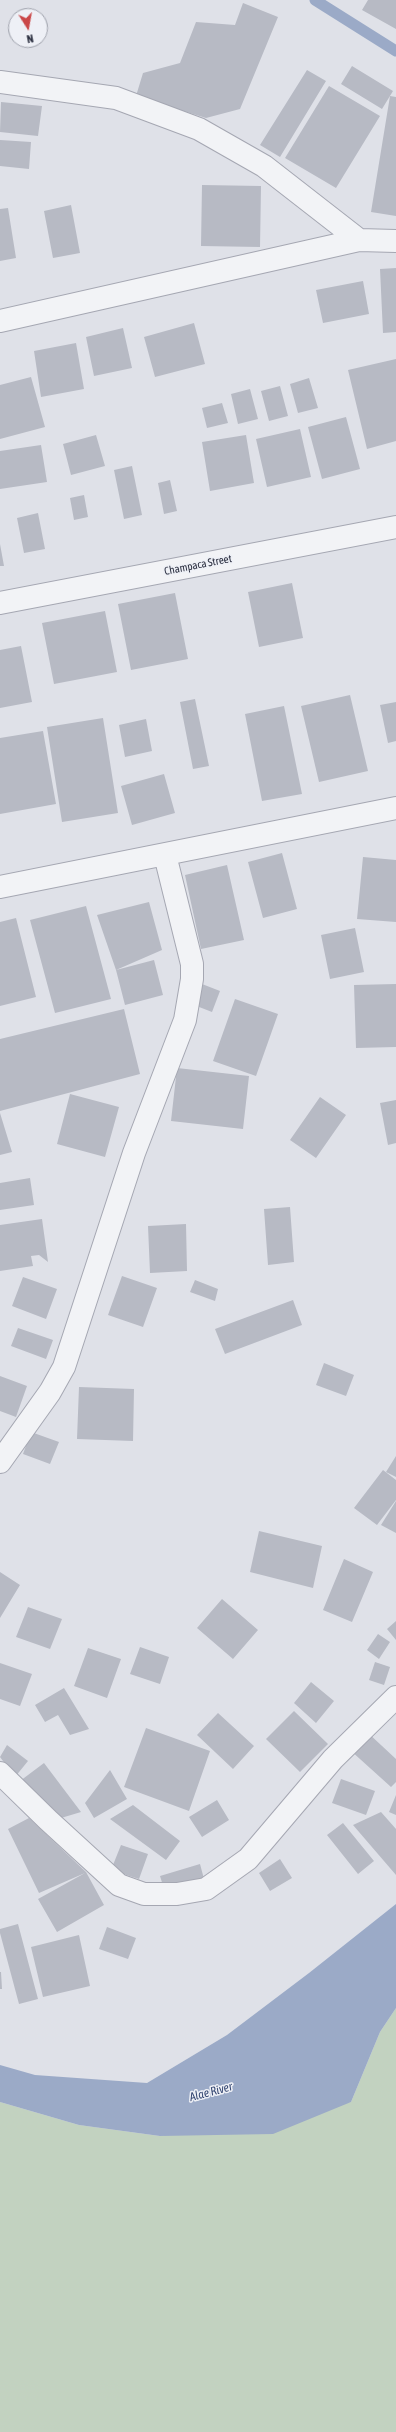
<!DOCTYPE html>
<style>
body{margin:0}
#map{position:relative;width:396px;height:2432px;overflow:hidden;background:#dfe1e8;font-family:"Asap Condensed",sans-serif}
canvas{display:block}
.north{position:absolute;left:8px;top:8px;width:40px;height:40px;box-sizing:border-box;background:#eef0f6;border:1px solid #9fa2ac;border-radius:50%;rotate:169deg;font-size:11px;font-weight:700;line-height:16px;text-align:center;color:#292d3e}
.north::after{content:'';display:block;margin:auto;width:14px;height:18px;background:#ca4748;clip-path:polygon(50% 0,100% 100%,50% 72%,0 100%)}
</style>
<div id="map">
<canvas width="396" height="2432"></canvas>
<div class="north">N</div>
</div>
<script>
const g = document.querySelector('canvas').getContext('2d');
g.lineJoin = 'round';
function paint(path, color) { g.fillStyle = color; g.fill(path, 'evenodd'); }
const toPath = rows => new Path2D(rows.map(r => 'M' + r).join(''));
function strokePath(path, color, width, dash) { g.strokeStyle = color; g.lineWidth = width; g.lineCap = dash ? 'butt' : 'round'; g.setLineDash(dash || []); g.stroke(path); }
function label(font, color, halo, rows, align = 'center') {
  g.font = font + ' "Asap Condensed",sans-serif'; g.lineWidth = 3; g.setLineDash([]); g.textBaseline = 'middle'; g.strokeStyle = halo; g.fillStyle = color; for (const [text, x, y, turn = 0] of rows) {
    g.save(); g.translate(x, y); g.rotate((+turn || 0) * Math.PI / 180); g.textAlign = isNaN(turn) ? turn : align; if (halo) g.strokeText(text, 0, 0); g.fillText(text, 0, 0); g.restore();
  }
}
paint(toPath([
 [396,2008,396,2432,0,2432,0,2102,79,2125,160,2136,351,2102,380,2032]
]), '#c2d2c0');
paint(toPath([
 [396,1904,396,2008,380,2032,351,2102,273,2134,160,2136,79,2125,0,2102,0,2065,35,2075,147,2083,227,2035,309,1973]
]), '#9baac7');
strokePath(toPath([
 [315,0,396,51]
]), '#9baac7', 11);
paint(toPath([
 [368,0,396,0,396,29,362,10],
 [243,3,278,17,240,109,206,118,136,96,143,73,180,63,196,22,235,25],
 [352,66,393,91,382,109,341,84],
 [307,70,326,81,280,157,260,145],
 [329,86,380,116,336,188,285,158],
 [390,96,396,97,396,216,371,212],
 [1,102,42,106,38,136,0,132],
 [0,140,31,142,29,169,0,166],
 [202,185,261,186,260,247,201,246],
 [71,205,80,253,53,258,44,211],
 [8,208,16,258,0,261,0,209],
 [396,268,396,332,383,333,380,269],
 [363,281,369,314,323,323,316,290],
 [194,323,205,364,155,377,144,337],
 [123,328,132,368,94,376,86,337],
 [76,343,84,389,41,397,34,351],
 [396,359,396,441,367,449,348,370],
 [31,377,45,427,0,439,0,385],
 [309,378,318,408,298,413,290,384],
 [280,386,288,416,269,421,261,391],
 [250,389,258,419,238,424,231,394],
 [222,403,228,423,207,428,202,408],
 [346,417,360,469,322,479,308,427],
 [300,429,311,477,267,487,256,439],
 [96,435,105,466,71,475,63,444],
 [246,435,254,483,210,491,202,442],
 [41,445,47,482,0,489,0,451],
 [132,466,142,515,124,519,114,470],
 [170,480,177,511,164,514,158,483],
 [84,495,88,517,74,520,70,498],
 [38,513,45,549,24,553,17,518],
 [0,544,4,566,0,566],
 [292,583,303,638,259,647,248,592],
 [175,593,188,659,131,670,118,604],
 [105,611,117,672,54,684,42,623],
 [21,646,32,702,0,708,0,650],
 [350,695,368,771,319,782,301,706],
 [195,699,209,766,193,769,180,702],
 [396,702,396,741,388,743,380,705],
 [284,706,302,794,262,801,245,714],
 [103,718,118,813,62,822,47,727],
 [146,719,152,751,125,757,119,725],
 [43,731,56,804,0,814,0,738],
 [164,774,175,813,132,825,121,786],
 [282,853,297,909,263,918,248,862],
 [363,857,396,860,396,922,357,919],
 [227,865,244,940,201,949,185,875],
 [149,902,162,950,116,970,154,960,163,995,125,1005,116,970,97,915],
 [86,906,111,999,55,1013,30,920],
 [16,918,36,997,0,1006,0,922],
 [355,928,364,972,330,979,321,935],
 [202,984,220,991,212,1012,194,1005],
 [396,984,396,1047,356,1048,354,985],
 [235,999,278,1014,256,1076,213,1061],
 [124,1009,140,1074,0,1111,0,1039],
 [177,1068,249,1076,243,1129,171,1121],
 [70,1094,119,1107,105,1157,57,1144],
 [320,1097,346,1115,316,1158,290,1140],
 [396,1100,396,1143,388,1145,380,1103],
 [0,1113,12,1152,0,1155],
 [30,1178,34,1205,0,1210,0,1183],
 [290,1207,294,1262,268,1265,264,1209],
 [42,1219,48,1262,39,1255,31,1256,33,1266,0,1271,0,1225],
 [186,1224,187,1271,150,1273,148,1226],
 [122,1276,157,1288,143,1327,108,1315],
 [23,1277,57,1289,46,1319,12,1306],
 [195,1280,218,1289,215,1301,190,1292],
 [293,1300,302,1325,225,1354,215,1329],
 [18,1328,53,1340,46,1359,11,1346],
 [324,1363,354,1375,346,1396,316,1385],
 [0,1376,27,1386,16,1417,0,1411],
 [79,1387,134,1389,133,1441,77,1439],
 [31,1432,59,1442,50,1464,23,1454],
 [396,1456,396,1477,386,1472],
 [383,1470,396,1480,396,1500,377,1525,354,1508],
 [396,1501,396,1533,381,1525],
 [259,1531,322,1546,313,1588,250,1572],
 [344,1559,373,1572,352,1622,323,1610],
 [0,1572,20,1585,0,1618],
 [222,1599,258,1630,233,1659,197,1628],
 [28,1607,62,1619,50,1649,16,1637],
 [396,1621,396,1640,387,1629],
 [378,1634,390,1642,379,1659,367,1650],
 [140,1647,169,1657,160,1684,130,1674],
 [88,1648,121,1659,107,1698,74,1686],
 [375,1662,390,1667,384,1685,369,1680],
 [0,1663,32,1674,20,1706,0,1699],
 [311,1682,334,1701,316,1723,294,1703],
 [64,1688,89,1729,70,1735,58,1715,45,1722,35,1705],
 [294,1711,328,1744,300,1772,266,1739],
 [218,1713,254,1746,233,1769,197,1735],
 [146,1728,210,1751,189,1811,124,1787],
 [367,1732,396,1759,396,1782,391,1787,350,1750],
 [7,1745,28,1761,15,1777,0,1757],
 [44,1763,81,1812,51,1821,20,1781],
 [110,1770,127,1799,94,1818,85,1803],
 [341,1779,375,1791,366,1815,332,1803],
 [396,1795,396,1815,389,1812],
 [217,1800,229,1820,202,1837,189,1817],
 [133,1805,180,1841,166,1860,110,1819],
 [381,1812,396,1829,396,1875,353,1825],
 [29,1818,86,1872,104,1905,57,1932,38,1899,85,1873,39,1893,8,1829],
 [343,1823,374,1861,358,1874,327,1835],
 [121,1845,148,1854,139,1879,111,1870],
 [280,1859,292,1878,270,1891,259,1873],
 [200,1864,204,1879,165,1892,160,1876],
 [18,1924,38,1999,19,2004,0,1933,0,1929],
 [107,1927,136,1938,128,1959,99,1949],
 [79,1935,90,1986,43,1997,31,1947],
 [0,1972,1,1972,2,1989,0,1989]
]), '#b7bac4');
const street = toPath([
 [0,82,116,98,199,129,264,166,359,240],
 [0,321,359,240,396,241],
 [0,603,396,527],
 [0,887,396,808],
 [0,1462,50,1392,64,1367,134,1153,185,1020,192,979,192,964,165,855],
 [0,1773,48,1820,119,1885,144,1894,177,1894,206,1889,248,1859,333,1759,396,1697]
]);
strokePath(street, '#a5a7b2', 24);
strokePath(street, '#f2f3f6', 22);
label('11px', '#292d3e', '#eef0f6', [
 ["Champaca Street",198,565,-11]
]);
label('italic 12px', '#344671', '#eef0f6', [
 ["Alae River",211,2092,-15]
]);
</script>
